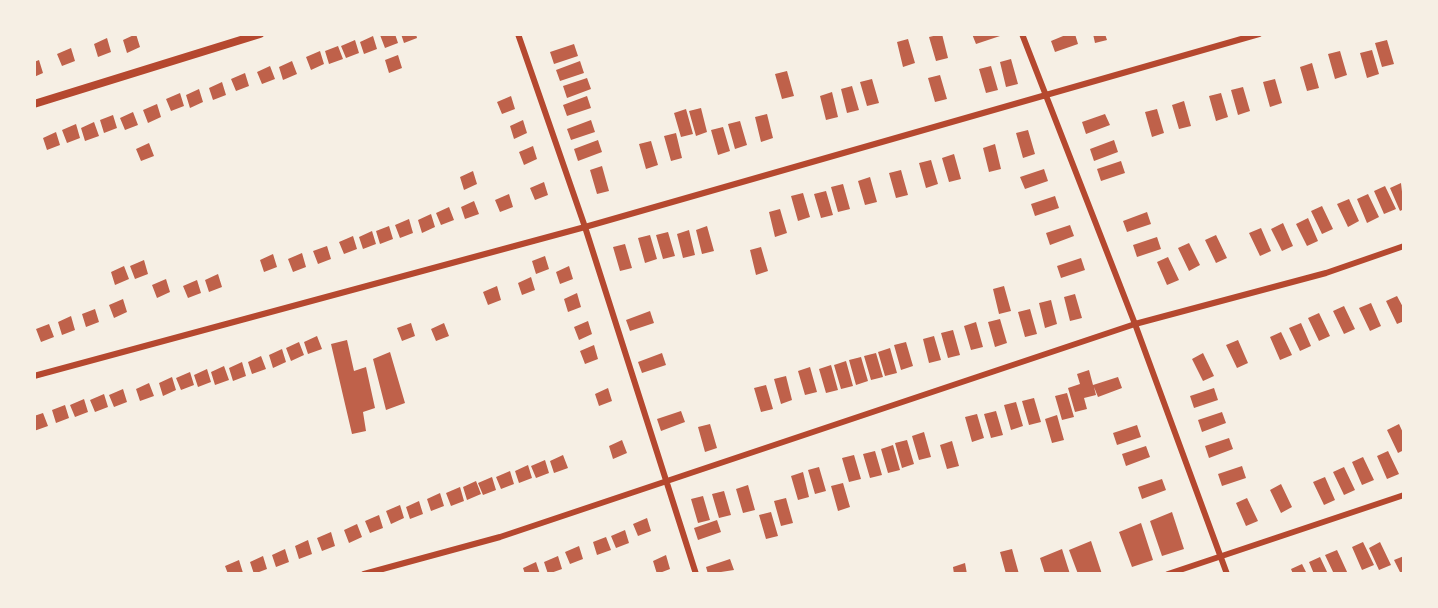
<!DOCTYPE html>
<style>
body{margin:0}
#map{position:relative;width:1438px;height:608px;overflow:hidden;background:#f6efe4;font-family:Roboto,sans-serif}
canvas{display:block}
.frame{position:absolute;inset:0;border:36px solid #f6efe4;pointer-events:none}
</style>
<div id="map">
<canvas width="1438" height="608"></canvas>
<div class="frame"></div>
</div>
<script>
const g = document.querySelector('canvas').getContext('2d');
g.lineJoin = 'round';
function paint(path, color) { g.fillStyle = color; g.fill(path, 'evenodd'); }
const toPath = rows => new Path2D(rows.map(r => 'M' + r).join(''));
function strokePath(path, color, width, dash) { g.strokeStyle = color; g.lineWidth = width; g.lineCap = dash ? 'butt' : 'round'; g.setLineDash(dash || []); g.stroke(path); }
paint(toPath([
 [136,34,140,47,127,53,123,40],
 [395,34,398,43,385,48,380,35],
 [401,34,416,34,417,38,404,43],
 [942,34,948,58,936,61,929,37],
 [972,34,1003,34,1003,35,976,44],
 [1068,34,1075,34,1078,44,1055,52,1051,41],
 [1093,34,1105,34,1107,40,1095,43],
 [373,36,377,49,364,54,360,42],
 [107,38,111,52,98,57,94,44],
 [908,39,915,63,903,67,897,42],
 [355,40,359,53,346,58,341,46],
 [1387,40,1394,64,1382,67,1375,43],
 [574,44,578,56,554,64,550,52],
 [338,46,343,59,329,64,325,51],
 [71,48,75,61,62,66,57,54],
 [1372,50,1379,74,1367,78,1360,53],
 [320,51,324,64,311,70,306,57],
 [1340,51,1347,75,1335,79,1328,54],
 [398,55,402,68,389,73,385,60],
 [1011,59,1018,84,1006,87,1000,62],
 [39,60,43,73,34,77,34,62],
 [292,61,297,74,283,80,279,67],
 [580,61,584,73,560,81,556,70],
 [1312,63,1319,88,1307,91,1300,67],
 [270,66,275,79,262,84,257,72],
 [991,66,998,90,986,93,979,69],
 [787,71,794,96,782,99,775,74],
 [245,73,249,86,236,91,231,79],
 [940,75,947,99,935,102,928,78],
 [587,78,591,89,567,98,563,86],
 [872,79,879,103,867,106,860,82],
 [1275,79,1282,103,1270,107,1263,82],
 [222,82,226,95,213,100,209,88],
 [852,86,859,110,847,113,841,89],
 [1243,87,1250,111,1238,115,1231,90],
 [199,89,203,102,190,108,186,95],
 [832,92,838,117,826,120,820,96],
 [180,93,184,106,171,111,166,99],
 [1221,93,1228,117,1216,121,1209,96],
 [511,96,515,109,502,114,497,102],
 [587,96,591,108,567,116,563,105],
 [1184,101,1191,126,1179,129,1172,105],
 [157,104,161,117,148,123,143,110],
 [701,108,707,132,696,136,689,111],
 [686,109,693,134,681,137,674,113],
 [1157,109,1164,133,1152,137,1145,112],
 [133,112,138,125,125,130,120,118],
 [767,114,773,138,761,142,755,117],
 [1105,114,1110,125,1086,134,1082,122],
 [113,115,117,128,104,133,100,120],
 [523,120,527,133,514,139,510,126],
 [591,120,595,132,571,140,567,129],
 [740,121,747,145,735,149,728,124],
 [94,122,99,136,85,141,81,128],
 [76,124,80,138,67,143,62,130],
 [723,127,730,151,718,155,711,130],
 [1028,130,1035,154,1023,158,1016,133],
 [56,132,60,145,47,150,43,138],
 [676,133,682,158,671,161,664,136],
 [598,140,602,152,578,161,574,149],
 [1114,140,1118,152,1094,161,1090,149],
 [651,141,658,165,646,169,639,144],
 [149,143,154,156,141,161,136,149],
 [995,144,1001,169,989,172,983,148],
 [533,146,537,159,524,165,519,152],
 [954,154,961,179,949,182,942,158],
 [931,160,938,184,926,188,919,163],
 [1121,161,1125,173,1101,181,1097,169],
 [602,166,609,191,597,194,590,170],
 [1044,169,1048,181,1025,189,1020,177],
 [901,170,908,195,896,198,889,173],
 [473,171,477,184,464,190,460,177],
 [870,177,877,202,865,205,858,181],
 [544,182,548,195,535,200,530,188],
 [1401,183,1404,209,1400,211,1390,188],
 [843,184,850,209,838,212,831,187],
 [1385,186,1396,209,1384,214,1374,191],
 [826,191,833,215,821,218,814,194],
 [803,193,810,217,798,221,791,196],
 [509,194,513,207,500,212,495,200],
 [1368,194,1379,217,1367,223,1357,199],
 [1055,196,1059,208,1035,216,1031,204],
 [1349,199,1359,221,1348,227,1337,204],
 [474,201,479,214,465,219,461,207],
 [1322,206,1333,229,1322,234,1311,211],
 [449,207,454,220,441,225,436,213],
 [780,209,787,233,775,237,769,212],
 [1147,212,1151,224,1127,232,1123,221],
 [431,214,435,227,422,233,418,220],
 [1308,218,1318,241,1307,246,1296,224],
 [409,219,413,233,400,238,395,225],
 [1283,223,1293,246,1282,251,1271,229],
 [1070,225,1074,236,1050,245,1046,233],
 [389,226,393,239,380,244,376,231],
 [707,226,714,251,702,254,696,230],
 [1261,228,1271,251,1260,256,1249,233],
 [689,230,695,255,683,258,677,234],
 [372,231,376,244,363,249,359,237],
 [668,232,675,256,663,259,656,235],
 [650,235,657,259,645,263,638,238],
 [1216,235,1227,258,1216,263,1205,240],
 [353,236,357,249,344,254,339,242],
 [1157,237,1161,249,1137,257,1133,245],
 [1189,243,1200,265,1189,271,1178,248],
 [625,244,632,268,620,271,613,247],
 [327,246,331,259,318,264,313,251],
 [761,247,768,271,756,275,750,250],
 [302,253,306,267,293,272,288,259],
 [273,254,277,267,264,272,260,260],
 [545,256,549,269,536,274,532,261],
 [1168,257,1179,280,1167,285,1157,262],
 [1081,258,1085,270,1061,278,1057,266],
 [144,260,148,274,135,279,130,266],
 [124,266,129,279,115,285,111,272],
 [569,266,573,279,560,284,556,272],
 [218,274,222,287,209,292,205,280],
 [531,277,535,290,522,295,518,283],
 [166,279,170,292,157,298,152,285],
 [197,280,201,293,188,298,183,286],
 [497,286,501,300,488,305,483,292],
 [1004,286,1011,311,999,314,993,289],
 [577,293,581,307,568,312,564,299],
 [1075,294,1082,318,1070,321,1064,297],
 [1397,296,1404,309,1404,321,1397,324,1386,301],
 [123,299,127,312,114,318,109,305],
 [1051,300,1057,324,1045,328,1039,303],
 [1371,303,1381,326,1370,331,1359,308],
 [1344,306,1355,329,1344,334,1333,311],
 [95,309,99,322,86,327,82,314],
 [1030,309,1037,334,1025,337,1018,312],
 [650,311,654,323,630,331,626,320],
 [1319,313,1330,336,1319,341,1308,318],
 [71,316,75,330,62,335,58,322],
 [1000,319,1007,343,995,347,988,322],
 [588,321,592,334,579,340,574,327],
 [976,322,983,347,971,350,964,326],
 [411,323,415,336,402,341,397,328],
 [444,323,449,336,436,341,431,329],
 [1301,323,1311,346,1300,351,1289,328],
 [49,324,54,337,41,342,36,329],
 [953,330,960,355,948,358,941,333],
 [1281,332,1292,355,1280,360,1270,337],
 [317,336,322,349,308,354,304,342],
 [934,336,941,360,929,363,923,339],
 [347,340,354,371,366,367,375,408,363,412,366,431,352,434,331,344],
 [1238,340,1248,363,1237,368,1226,345],
 [299,342,304,355,291,361,286,348],
 [906,342,913,366,901,370,894,345],
 [594,345,598,359,585,364,580,351],
 [890,348,897,373,885,376,878,352],
 [282,349,286,362,273,368,269,355],
 [390,352,405,403,386,410,373,359],
 [662,353,666,365,642,373,638,362],
 [876,353,883,377,871,380,864,356],
 [1203,353,1214,376,1203,381,1192,359],
 [261,356,266,369,252,374,248,362],
 [861,357,868,381,856,385,849,360],
 [846,361,853,386,841,389,834,365],
 [242,362,246,376,233,381,229,368],
 [831,365,838,390,826,393,819,369],
 [224,366,229,380,215,385,211,372],
 [810,367,817,392,805,395,798,371],
 [207,369,211,382,198,387,194,375],
 [1089,370,1093,385,1118,377,1122,388,1098,397,1094,387,1096,395,1084,398,1087,409,1075,412,1068,388,1080,384,1077,374],
 [190,372,194,385,181,390,176,378],
 [786,376,792,400,781,404,774,379],
 [172,377,176,390,163,396,159,383],
 [149,383,154,396,140,401,136,389],
 [766,385,773,409,761,412,754,388],
 [608,388,612,401,599,406,595,394],
 [1214,388,1218,400,1194,408,1190,396],
 [123,389,127,402,114,407,109,395],
 [1067,393,1074,417,1062,420,1055,396],
 [104,394,108,407,95,412,90,400],
 [1034,398,1041,422,1029,425,1022,401],
 [84,399,88,412,75,417,70,405],
 [1016,402,1023,426,1011,430,1004,405],
 [65,405,69,418,56,423,52,410],
 [681,411,685,422,661,431,657,419],
 [996,411,1003,435,991,438,984,414],
 [1222,412,1226,423,1202,432,1198,420],
 [43,413,48,426,34,431,34,416],
 [977,414,984,438,972,442,965,417],
 [1057,415,1064,440,1052,443,1045,419],
 [710,424,717,448,705,452,698,427],
 [1399,424,1404,435,1404,450,1398,453,1387,430],
 [1137,425,1141,437,1117,445,1113,433],
 [924,432,931,457,919,460,912,436],
 [1229,438,1233,449,1209,458,1205,446],
 [622,440,627,453,613,459,609,446],
 [907,440,914,464,902,468,895,443],
 [952,441,959,466,947,469,940,445],
 [893,445,900,470,888,473,881,449],
 [1146,446,1150,457,1126,466,1122,454],
 [875,451,882,475,870,478,863,454],
 [1388,451,1399,474,1387,479,1377,456],
 [563,455,568,468,554,473,550,461],
 [854,455,861,479,849,482,842,458],
 [1363,457,1374,480,1362,485,1352,462],
 [545,460,549,473,536,478,531,466],
 [528,465,532,478,519,483,515,471],
 [1242,466,1246,478,1222,486,1218,474],
 [819,467,826,491,815,494,808,470],
 [1344,467,1355,490,1344,495,1333,472],
 [510,471,514,484,501,489,496,477],
 [803,472,809,497,798,500,791,476],
 [492,477,496,490,483,495,478,483],
 [1325,477,1335,500,1324,505,1313,482],
 [1162,479,1166,490,1142,499,1138,487],
 [476,481,481,494,467,500,463,487],
 [843,483,850,507,838,511,831,486],
 [1281,484,1292,507,1281,513,1270,490],
 [748,485,755,510,743,513,736,489],
 [460,487,464,501,451,506,446,493],
 [724,491,731,515,719,518,712,494],
 [440,493,444,506,431,511,427,499],
 [703,496,710,520,698,523,691,499],
 [786,498,793,523,781,526,774,501],
 [1247,498,1258,521,1246,526,1236,503],
 [419,501,423,514,410,519,406,507],
 [400,505,404,518,391,524,386,511],
 [771,512,778,536,766,539,759,515],
 [1172,512,1184,549,1162,556,1150,521],
 [379,515,383,528,370,533,365,521],
 [647,518,651,531,638,536,633,524],
 [717,520,721,532,698,540,694,528],
 [1141,523,1153,560,1132,567,1119,532],
 [357,524,362,537,349,543,344,530],
 [625,530,629,543,616,548,611,536],
 [331,532,335,546,322,551,317,538],
 [606,537,611,550,597,555,593,542],
 [308,540,312,554,299,559,295,546],
 [1091,541,1102,574,1078,574,1069,550],
 [1363,542,1374,565,1362,570,1352,547],
 [1380,542,1391,565,1379,570,1369,548],
 [579,546,583,559,570,564,565,552],
 [285,549,289,562,276,567,272,555],
 [1012,549,1019,574,1006,574,1000,552],
 [1062,549,1070,574,1045,574,1040,558],
 [1337,550,1348,574,1334,574,1325,555],
 [666,555,670,569,657,574,653,561],
 [263,556,267,569,254,574,250,562],
 [558,556,562,569,548,574,544,562],
 [1404,556,1404,574,1401,574,1394,560],
 [1320,557,1328,574,1314,574,1309,562],
 [730,559,734,570,708,574,706,567],
 [239,560,243,573,228,574,225,566],
 [536,562,540,574,525,574,523,568],
 [965,563,967,574,954,574,953,567],
 [1302,564,1307,574,1293,574,1291,569]
]), '#bf614a');
strokePath(toPath([
 [518,34,585,227,696,574],
 [1022,34,1135,324,1227,574],
 [34,376,585,227,1259,34],
 [364,574,500,537,1135,324,1326,273,1404,246],
 [1168,574,1404,495]
]), '#b5482f', 6);
strokePath(toPath([
 [34,104,260,34]
]), '#b5482f', 8);
</script>
